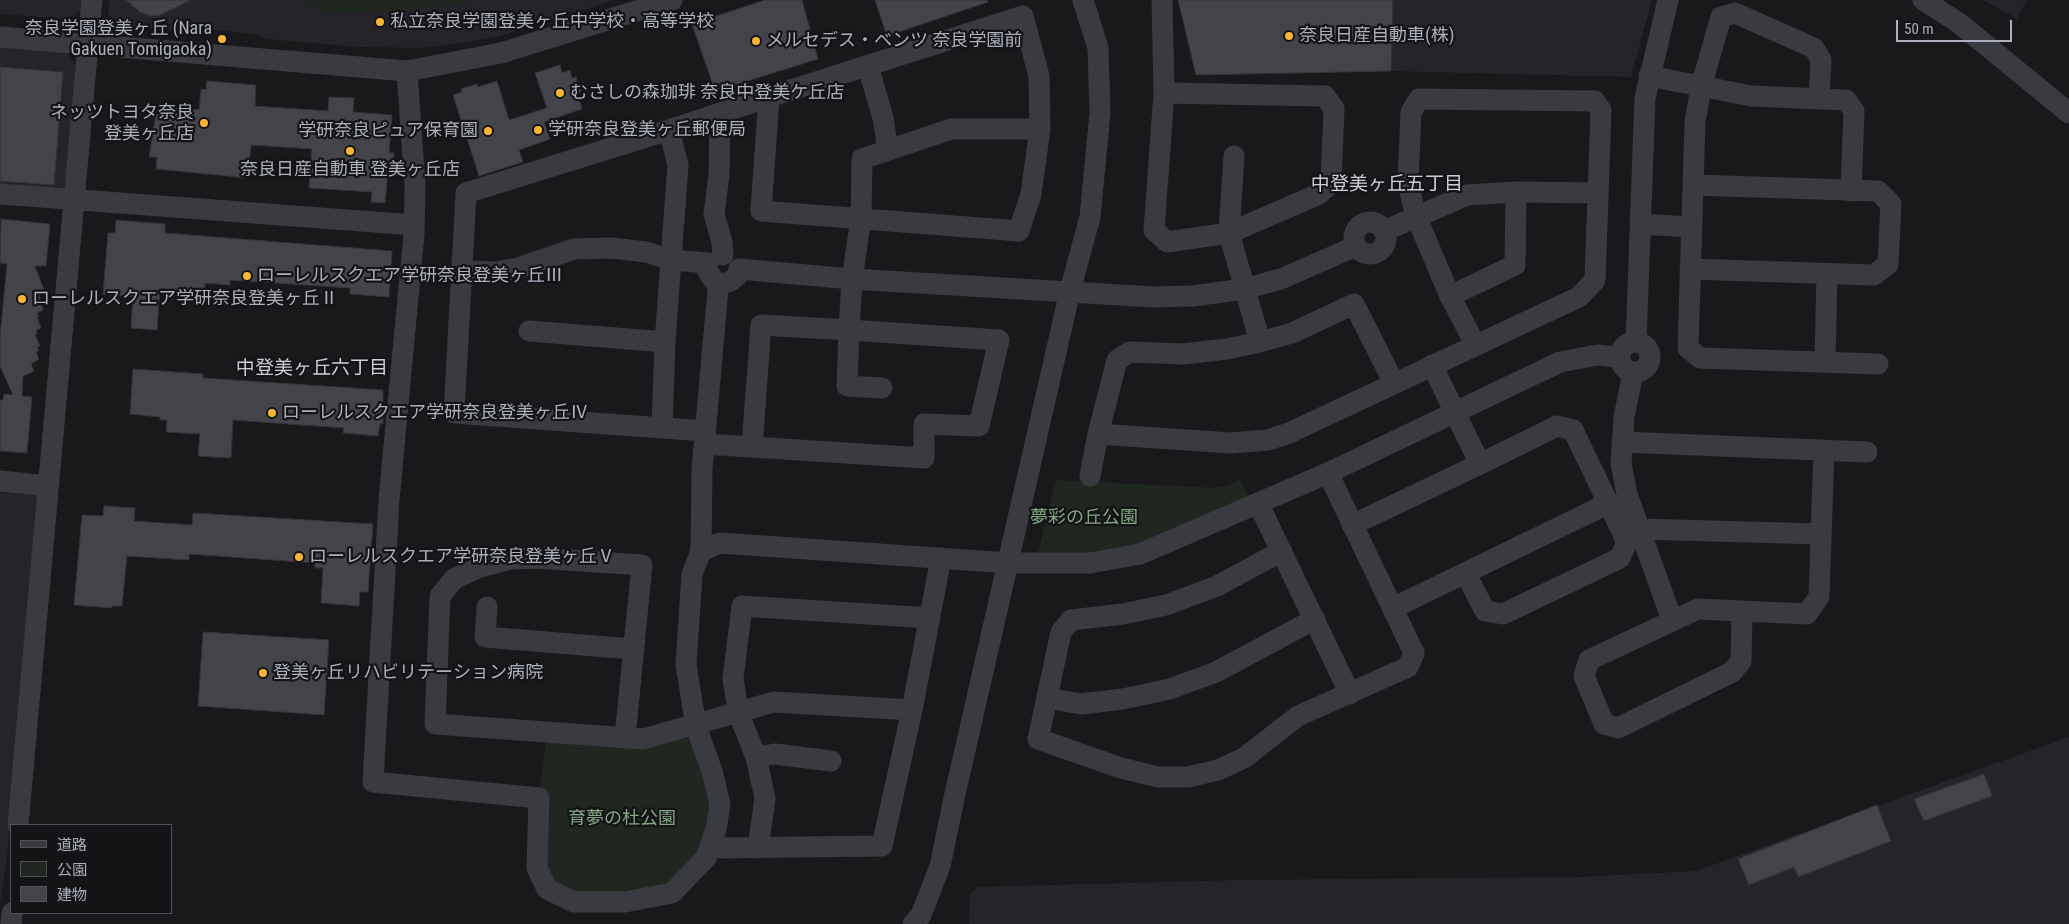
<!DOCTYPE html>
<meta charset="utf-8">
<style>
body{margin:0}
#map{position:relative;width:2069px;height:924px;overflow:hidden;background:#19191c;font-family:"Roboto Condensed","Noto Sans JP",sans-serif}
canvas{display:block}
.legend{position:absolute;left:10px;top:824px;width:162px;height:90px;box-sizing:border-box;background:#141417;border:1px solid #505259;margin:0;padding:6px 9px;list-style:none;font-size:15px;color:#abb0bc}
.legend li{display:flex;align-items:center;gap:10px;height:25px}
.legend b{width:25px;border:1px solid #505259}
.scale{position:absolute;left:1896px;top:20px;width:116px;height:22px;box-sizing:border-box;border:2px solid #abb0bc;border-top:0;padding-left:6px;font-size:15px;line-height:18px;white-space:nowrap;color:#abb0bc;-webkit-text-stroke:4px #141417;paint-order:stroke}
</style>
<div id="map">
<canvas width="2069" height="924"></canvas>
<ul class="legend">
<li><b style="height:6px;background:#3a3b41"></b>道路</li>
<li><b style="height:14px;background:#1f2720"></b>公園</li>
<li><b style="height:14px;background:#434449"></b>建物</li>
</ul>
<div class="scale">50 m</div>
</div>
<script>
const g = document.querySelector('canvas').getContext('2d');
g.lineJoin = 'round';
function paint(path, color) { g.fillStyle = color; g.fill(path, 'evenodd'); }
const toPath = rows => new Path2D(rows.map(r => 'M' + r).join(''));
function strokePath(path, color, width, dash) { g.strokeStyle = color; g.lineWidth = width; g.lineCap = dash ? 'butt' : 'round'; g.setLineDash(dash || []); g.stroke(path); }
function label(font, color, halo, rows, align = 'center') {
  g.font = font + ' "Roboto Condensed","Noto Sans JP",sans-serif'; g.lineWidth = 4.5; g.setLineDash([]); g.textBaseline = 'middle'; g.strokeStyle = halo; g.fillStyle = color; for (const [text, x, y, turn = 0] of rows) {
    g.save(); g.translate(x, y); g.rotate((+turn || 0) * Math.PI / 180); g.textAlign = isNaN(turn) ? turn : align; if (halo) g.strokeText(text, 0, 0); g.fillText(text, 0, 0); g.restore();
  }
}
paint(toPath([
 [0,0,82,0,81,10,67,19,0,14],
 [109,0,615,0,499,36,462,43,419,48,358,47,267,39,255,34,193,28,186,31,121,27,108,14],
 [1393,0,1652,0,1631,77,1391,71],
 [1983,0,2027,0,2017,19],
 [0,45,66,51,77,67,68,187,62,193,0,187],
 [0,492,41,495,8,848,0,907],
 [2069,737,2069,924,969,924,970,894,978,887,1238,880,1578,877,1696,871]
]), '#252529');
paint(toPath([
 [299,0,477,0,422,9,329,13],
 [1240,479,1249,500,1158,541,1109,552,1037,557,1056,480,1215,488,1227,486],
 [696,726,716,829,672,893,625,902,547,889,539,798,547,733]
]), '#1f2720');
const building = toPath([
 [126,0,191,0,160,15,150,16,140,12,126,0],
 [765,0,802,0,818,59,715,91,692,24,765,0],
 [875,0,987,0,988,2,887,36,875,0],
 [1178,0,1393,0,1391,71,1196,75,1178,0],
 [560,65,562,73,570,70,572,78,576,77,581,92,577,93,582,109,544,122,550,139,519,150,523,162,479,176,453,95,462,92,461,89,477,84,478,87,497,81,509,120,547,108,535,73,560,65],
 [0,67,63,72,54,185,0,181,0,67],
 [207,81,256,85,255,106,328,111,329,97,354,98,353,112,392,115,389,153,394,153,392,170,388,170,385,203,371,202,372,192,309,188,312,149,251,145,248,178,156,169,157,157,149,157,156,114,170,116,171,107,199,110,201,89,206,90,207,81],
 [1,219,50,224,46,266,35,266,45,293,39,295,43,310,37,313,39,316,37,317,41,328,36,330,37,334,35,335,40,346,37,347,39,351,36,352,39,359,31,364,34,371,23,376,22,396,32,397,27,453,0,451,0,400,3,400,4,394,13,395,0,366,0,337,7,264,0,263,1,219],
 [116,220,165,224,165,233,392,251,389,297,350,294,350,288,230,280,230,285,205,283,205,292,160,289,157,330,131,328,133,297,103,294,108,233,115,233,116,220],
 [133,369,203,374,203,378,383,390,383,424,380,424,378,436,343,433,344,428,233,420,231,458,198,456,200,434,166,432,167,420,160,420,160,417,130,414,133,369],
 [104,506,135,508,134,521,192,525,193,513,373,524,368,592,360,592,359,606,321,603,323,568,315,568,315,563,189,554,189,560,127,556,122,606,112,606,112,608,74,605,82,515,103,516,104,506],
 [203,632,329,640,324,715,198,706,203,632],
 [1984,774,1992,796,1924,821,1914,799,1984,774],
 [1877,805,1891,841,1798,877,1794,867,1749,885,1738,859,1877,805]
]);
paint(building, '#434449');
strokePath(building, '#333338', 1);
strokePath(toPath([
 [1162,0,1164,93,1154,230,1167,242,1229,233,1319,194,1331,183,1334,109,1325,96,1164,93],
 [1923,0,1959,23,2069,113],
 [1023,16,1039,76,1040,129,1031,194,1019,231,761,211,769,97,1023,16],
 [0,37,407,71,501,53,672,0],
 [868,66,883,118,888,150],
 [407,71,415,186,414,234,389,500,373,782,539,798,537,868,547,889,574,902,625,902,672,893,706,858,716,829,720,805,713,774,696,726,686,665,692,574,701,551,720,543,1009,563,1090,563,1140,554,1328,473,1560,362,1597,355,1619,357],
 [1649,76,1751,96,1846,100,1854,111,1851,191],
 [1819,98,1821,60,1814,48,1735,13,1721,17,1701,87,1695,122,1688,348,1700,358,1878,364],
 [720,113,719,175,714,214,722,242,723,255],
 [669,130,769,97],
 [1234,156,1229,233,1260,342],
 [0,194,414,225],
 '1354 238a16 16 0 1 1 32 0a16 16 0 1 1-32 0Z',
 [1640,224,1691,227],
 [1384,231,1467,195,1516,192,1597,193],
 [1690,269,1874,275,1888,264,1891,204,1878,191,1694,185],
 [463,271,496,272,518,268,574,249,611,248,646,252,671,260,708,263,707,270,713,279,720,285],
 [1450,296,1515,265,1516,192],
 [529,331,665,342],
 '1620 357a15 15 0 1 1 30 0a15 15 0 1 1-30 0Z',
 [1636,342,1645,98,1668,0],
 [1825,362,1827,274],
 [1432,365,1480,464,1557,426,1573,430,1627,542,1620,558,1503,614,1485,611,1466,574],
 [1633,373,1624,417,1621,464,1627,494,1672,620],
 [662,428,665,342,678,165,669,130,466,193,454,413,705,431],
 [1098,434,1117,360,1130,352,1183,354,1227,349,1260,342,1292,333,1354,304,1394,383],
 [1622,442,1867,452],
 [704,444,752,447,761,325,849,330,852,279,861,218,862,159,951,129,1040,129],
 [752,447,924,458,924,424,979,426,999,340,849,330,847,386,882,388],
 [1090,476,1098,434,1231,443,1268,440,1289,433,1579,297,1595,280,1601,110,1595,101,1419,99,1411,112,1408,183,1416,216,1450,296,1475,344],
 [0,481,48,486],
 [1259,505,1350,694],
 [1352,525,1480,464],
 [1639,529,1821,534],
 [701,551,702,469,718,289,720,285,731,281,737,276,739,269,852,279,1154,297,1193,296,1244,289,1281,279,1356,246],
 [1282,551,1217,586,1166,605,1123,614,1071,620,1061,632,1038,739,1121,768,1158,777,1188,777,1218,770,1244,758,1298,716,1408,667,1414,653,1328,473],
 [487,607,485,637,632,649],
 [1393,608,1607,504],
 [1742,612,1741,661,1732,672,1618,728,1604,724,1584,676,1589,660,1698,609,1807,614,1819,597,1824,450],
 [1047,698,1081,704,1123,699,1170,689,1216,672,1315,619],
 [625,737,642,565,537,558,510,559,480,567,454,579,440,596,435,724,643,739,774,702,912,710],
 [756,757,775,754,831,761],
 [18,825,92,0],
 [709,848,882,846,912,710,941,558],
 [758,848,765,798,756,757,738,712,733,678,742,606,930,618],
 [11,924,12,913],
 [913,924,921,915,940,866,955,794,1070,291,1090,217,1100,113,1098,48,1083,0]
]), '#3a3b41', 21);
for (const [x, y, r, color] of [
 [380,22,5,"#fbb532"],
 [1289,36,5,"#fbb532"],
 [222,39,5,"#fbb532"],
 [756,41,5,"#fbb532"],
 [560,93,5,"#fbb532"],
 [204,123,5,"#fbb532"],
 [538,130,5,"#fbb532"],
 [488,131,5,"#fbb532"],
 [350,151,5,"#fbb532"],
 [247,276,5,"#fbb532"],
 [22,299,5,"#fbb532"],
 [272,413,5,"#fbb532"],
 [299,557,5,"#fbb532"],
 [263,673,5,"#fbb532"]
]) { const dot = new Path2D(); dot.arc(x, y, r, 0, 2 * Math.PI); g.fillStyle = color; g.fill(dot); strokePath(dot, '#141417', 2); }
label('18px', '#abb0bc', '#141417', [
 ["私立奈良学園登美ヶ丘中学校・高等学校",390,22],
 ["奈良学園登美ヶ丘 (Nara",212,29,"right"],
 ["Gakuen Tomigaoka)",212,50,"right"],
 ["奈良日産自動車(株)",1299,36],
 ["メルセデス・ベンツ 奈良学園前",766,41],
 ["むさしの森珈琲 奈良中登美ケ丘店",570,93],
 ["ネッツトヨタ奈良",194,113,"right"],
 ["登美ヶ丘店",194,134,"right"],
 ["学研奈良登美ヶ丘郵便局",548,130],
 ["学研奈良ピュア保育園",478,131,"right"],
 ["奈良日産自動車 登美ヶ丘店",350,170,"center"],
 ["ローレルスクエア学研奈良登美ヶ丘Ⅲ",257,276],
 ["ローレルスクエア学研奈良登美ヶ丘Ⅱ",32,299],
 ["ローレルスクエア学研奈良登美ヶ丘Ⅳ",282,413],
 ["ローレルスクエア学研奈良登美ヶ丘Ⅴ",309,557],
 ["登美ヶ丘リハビリテーション病院",273,673]
], 'left');
label('18px', '#81a783', '#141417', [
 ["夢彩の丘公園",1084,518],
 ["育夢の杜公園",622,819]
]);
label('19px', '#cccfd7', '#141417', [
 ["中登美ヶ丘五丁目",1387,185],
 ["中登美ヶ丘六丁目",312,369]
]);
</script>
